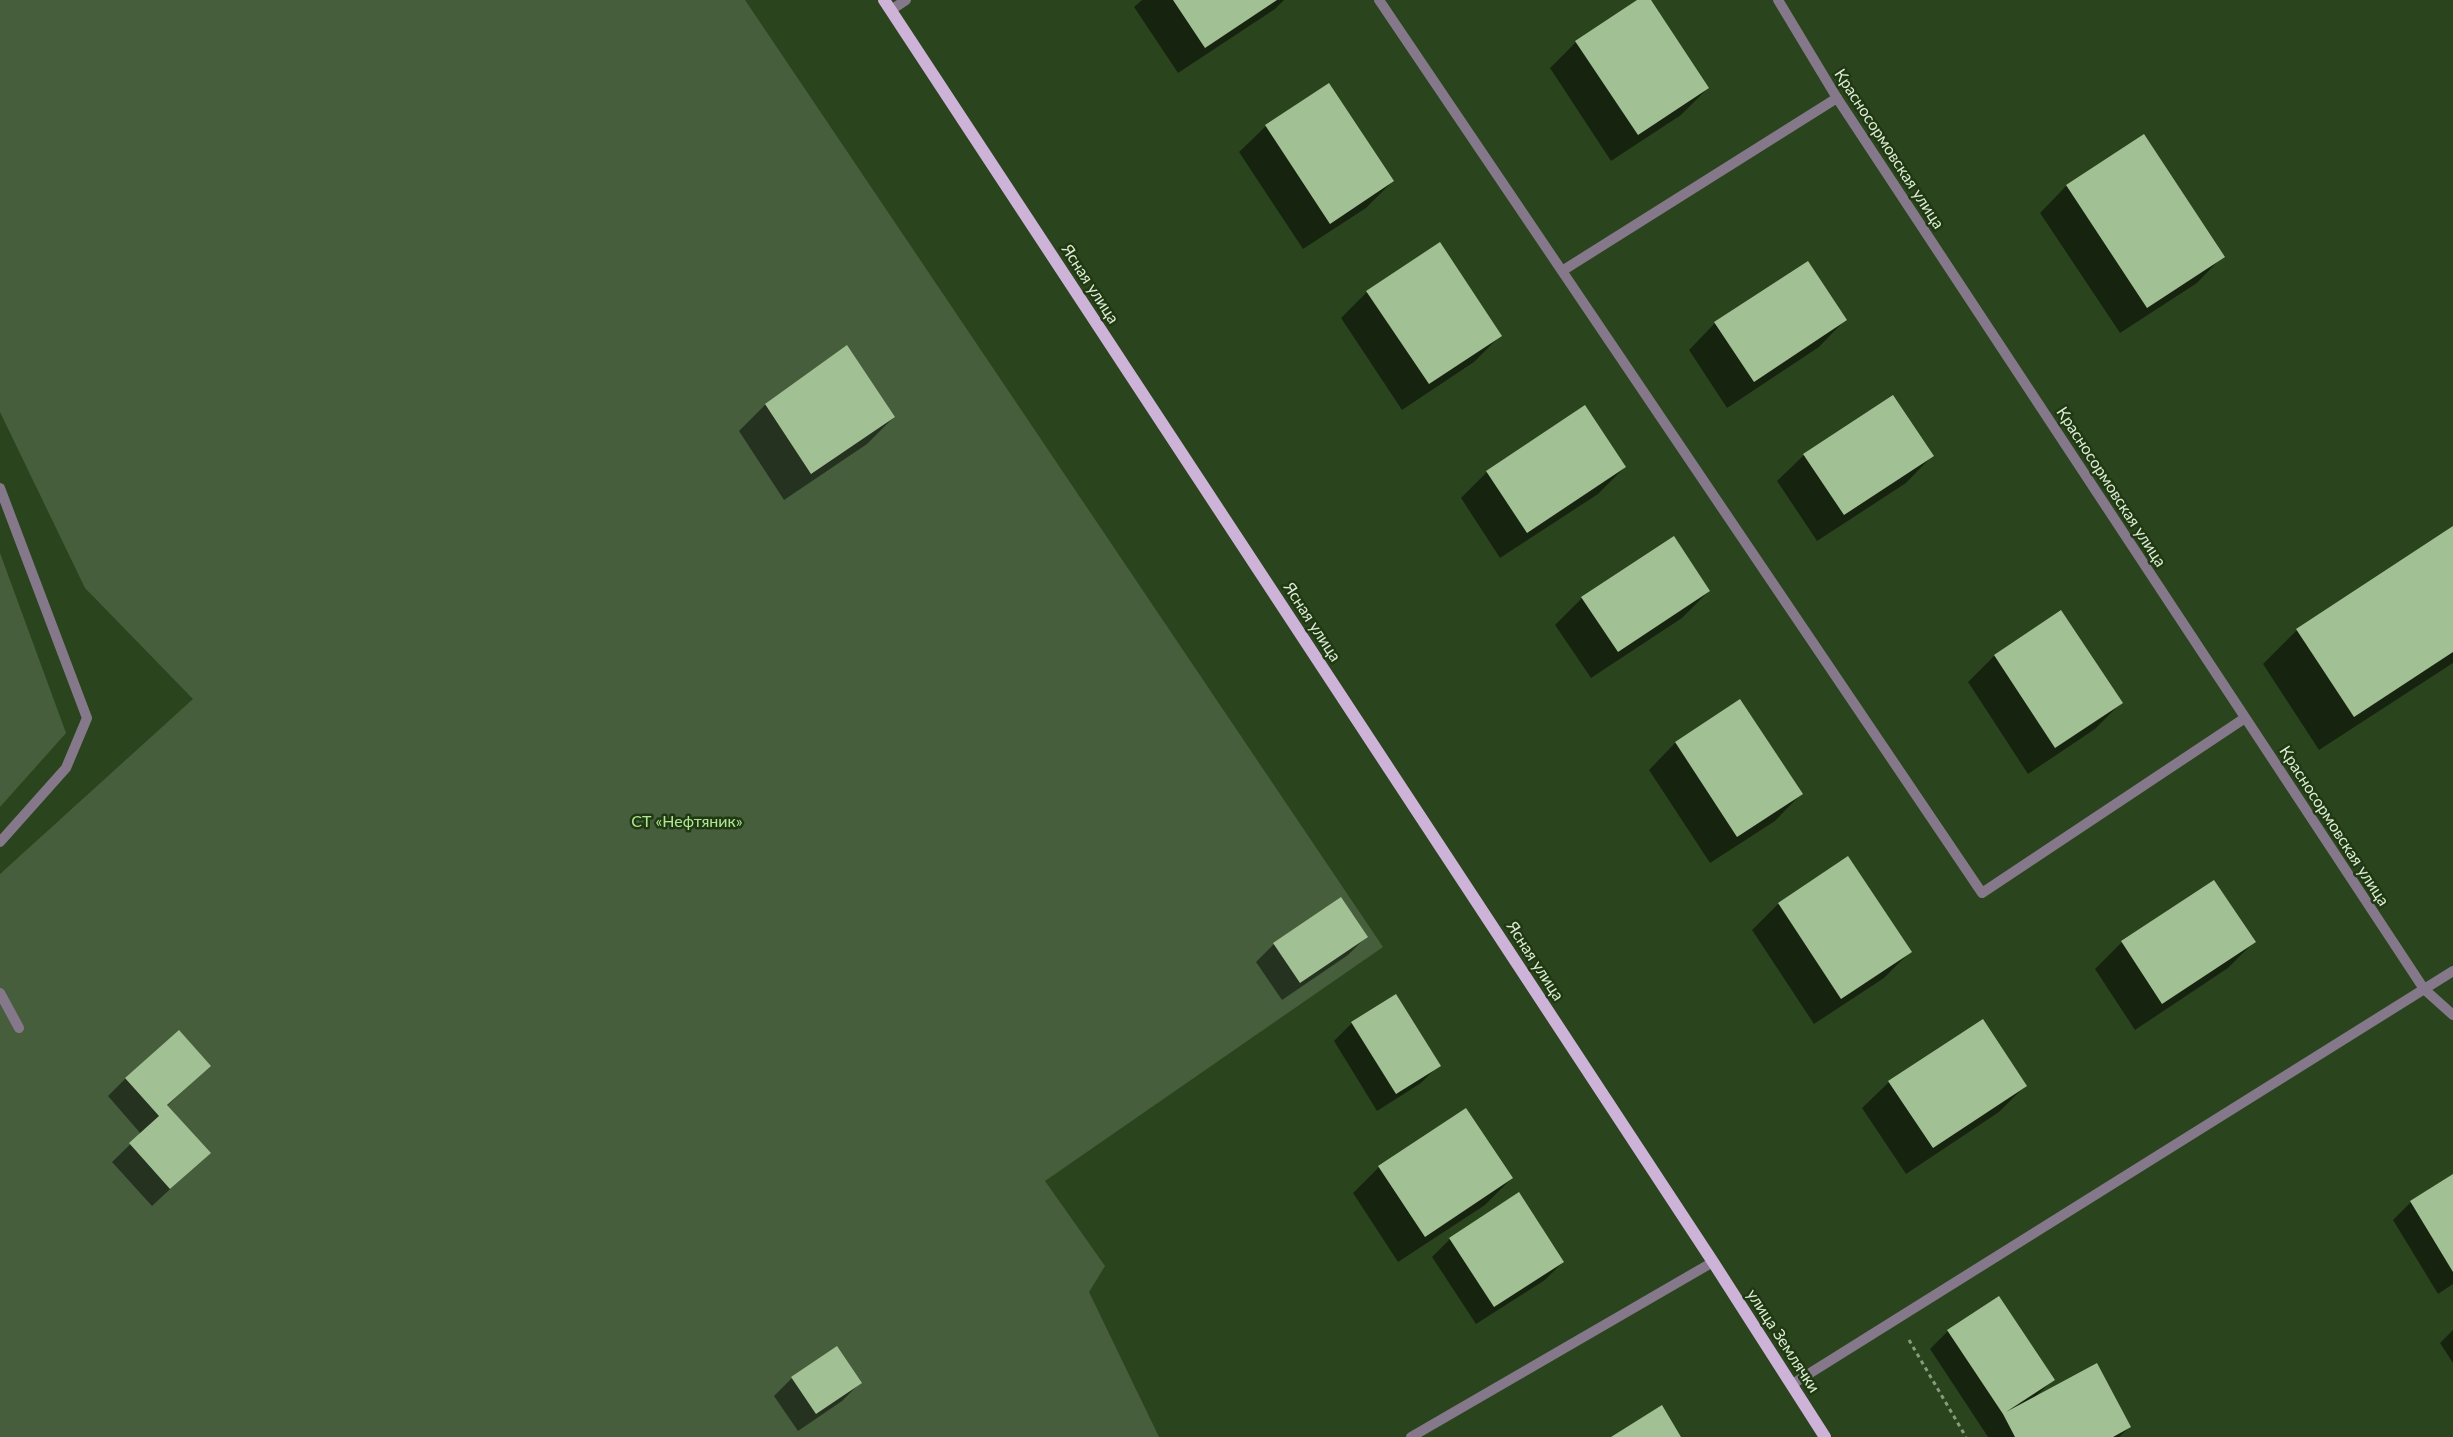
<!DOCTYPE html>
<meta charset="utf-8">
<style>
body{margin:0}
canvas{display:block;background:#2a441d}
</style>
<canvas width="2453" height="1437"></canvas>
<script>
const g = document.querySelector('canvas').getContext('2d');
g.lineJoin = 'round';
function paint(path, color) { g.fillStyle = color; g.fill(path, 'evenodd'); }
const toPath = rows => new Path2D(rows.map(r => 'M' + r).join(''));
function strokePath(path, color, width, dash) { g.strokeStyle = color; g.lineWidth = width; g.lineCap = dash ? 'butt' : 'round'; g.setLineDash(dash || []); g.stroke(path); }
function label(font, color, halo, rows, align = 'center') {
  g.font = font + ' Lato,sans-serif'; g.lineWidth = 5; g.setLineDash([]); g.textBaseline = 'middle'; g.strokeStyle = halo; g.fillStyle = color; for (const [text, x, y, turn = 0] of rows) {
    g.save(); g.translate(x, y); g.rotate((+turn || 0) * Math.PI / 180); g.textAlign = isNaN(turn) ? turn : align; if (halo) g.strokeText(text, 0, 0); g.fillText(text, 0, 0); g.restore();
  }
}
paint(toPath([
 [0,0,745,0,1383,947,1045,1181,1105,1266,1089,1292,1159,1437,0,1437,0,874,193,699,85,588,0,412],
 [0,553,66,733,0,807]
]), '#475e3d');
paint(toPath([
 [1142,0,1284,0,1275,9,1178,73,1134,7],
 [1639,0,1649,0,1708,88,1681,115,1611,161,1550,68,1576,42],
 [1266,126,1393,181,1366,208,1303,249,1239,152],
 [2144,136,2223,256,2197,283,2120,333,2040,213,2066,186],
 [1367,292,1500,336,1474,362,1402,410,1341,318],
 [1845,320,1819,347,1727,408,1689,350,1715,323],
 [847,346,894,417,867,444,784,500,739,431,765,405],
 [1804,455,1932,456,1906,483,1817,541,1777,481],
 [1625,467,1598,494,1500,558,1461,498,1487,472],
 [2453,527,2453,663,2319,750,2263,664,2297,630],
 [1709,591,1682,618,1591,678,1555,625,1582,598],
 [2061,612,2121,703,2095,729,2028,774,1968,682,1994,656],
 [1740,701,1801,794,1775,821,1710,863,1649,770,1675,743],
 [1778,904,1911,951,1884,978,1814,1024,1752,930],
 [1366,937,1348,955,1282,1000,1256,962,1274,944],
 [2122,942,2254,942,2228,968,2135,1030,2095,969],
 [1352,1023,1439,1065,1421,1083,1377,1111,1334,1041],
 [209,1066,167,1106,209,1153,152,1206,112,1162,141,1134,108,1096,126,1078],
 [1889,1082,2025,1086,1999,1112,1906,1174,1862,1108],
 [1379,1167,1512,1178,1485,1205,1398,1262,1353,1193],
 [2453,1176,2453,1284,2438,1294,2393,1220,2411,1202],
 [1450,1239,1563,1262,1545,1280,1476,1324,1432,1257],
 [2453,1330,2453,1363,2440,1343],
 [1948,1331,2053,1380,2036,1396,2130,1427,2119,1437,1988,1437,1930,1349],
 [792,1378,860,1383,842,1401,798,1431,774,1396]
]), '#0007');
paint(toPath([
 [1173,0,1277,0,1205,48],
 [1637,0,1651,0,1709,88,1638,135,1575,41],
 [1329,83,1394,181,1330,224,1265,125],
 [2144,134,2225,257,2147,308,2066,185],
 [1440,242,1502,336,1429,384,1366,291],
 [1808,261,1847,320,1754,382,1714,322],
 [847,345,895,417,811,474,765,404],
 [1893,395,1934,456,1844,515,1803,454],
 [1585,405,1626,467,1527,533,1486,471],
 [2453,526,2453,652,2354,717,2296,629],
 [1674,536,1710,591,1618,652,1581,597],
 [2061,610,2123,703,2055,748,1994,655],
 [1740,699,1803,794,1737,837,1675,742],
 [1848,856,1912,952,1841,999,1778,903],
 [2214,880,2256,942,2162,1004,2121,941],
 [1341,897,1368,937,1300,983,1273,943],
 [1396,994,1441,1066,1396,1094,1351,1022],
 [1983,1019,2027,1086,1933,1148,1888,1081],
 [179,1030,211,1066,167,1105,211,1153,170,1189,129,1143,159,1116,125,1078],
 [1466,1108,1513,1178,1425,1237,1378,1166],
 [2453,1174,2453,1272,2410,1201],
 [1519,1192,1564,1262,1494,1307,1449,1238],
 [1999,1296,2055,1380,2006,1412,2097,1363,2131,1427,2113,1437,2015,1437,2003,1414,1947,1330],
 [837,1346,862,1383,816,1414,791,1377],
 [1662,1405,1681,1437,1611,1437]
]), '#a1c093');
strokePath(toPath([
 [1909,1340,1966,1437]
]), '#889c7e', 3, [4, 4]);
strokePath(toPath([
 [1379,0,1982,893,2245,718],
 [1562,271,1837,98],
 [0,488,87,718,66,768,0,842],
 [0,993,19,1028]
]), '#85788b', 10);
strokePath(toPath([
 [1778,0,1837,98,2424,989,2453,1015],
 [891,10,906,0],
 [1791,1385,2453,971],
 [1411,1437,1713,1262]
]), '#85788b', 10);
strokePath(toPath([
 [884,0,1713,1262,1825,1437]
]), '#ceb3d8', 12);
label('16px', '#ddedd6', '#203913', [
 ["Красносормовская улица",1889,149,57],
 ["Ясная улица",1090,284,57],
 ["Красносормовская улица",2111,487,57],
 ["Ясная улица",1312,622,57],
 ["Красносормовская улица",2334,826,57],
 ["Ясная улица",1535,961,57],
 ["улица Землячки",1783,1341,57]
]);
label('16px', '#afe695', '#203913', [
 ["СТ «Нефтяник»",687,822]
]);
</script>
